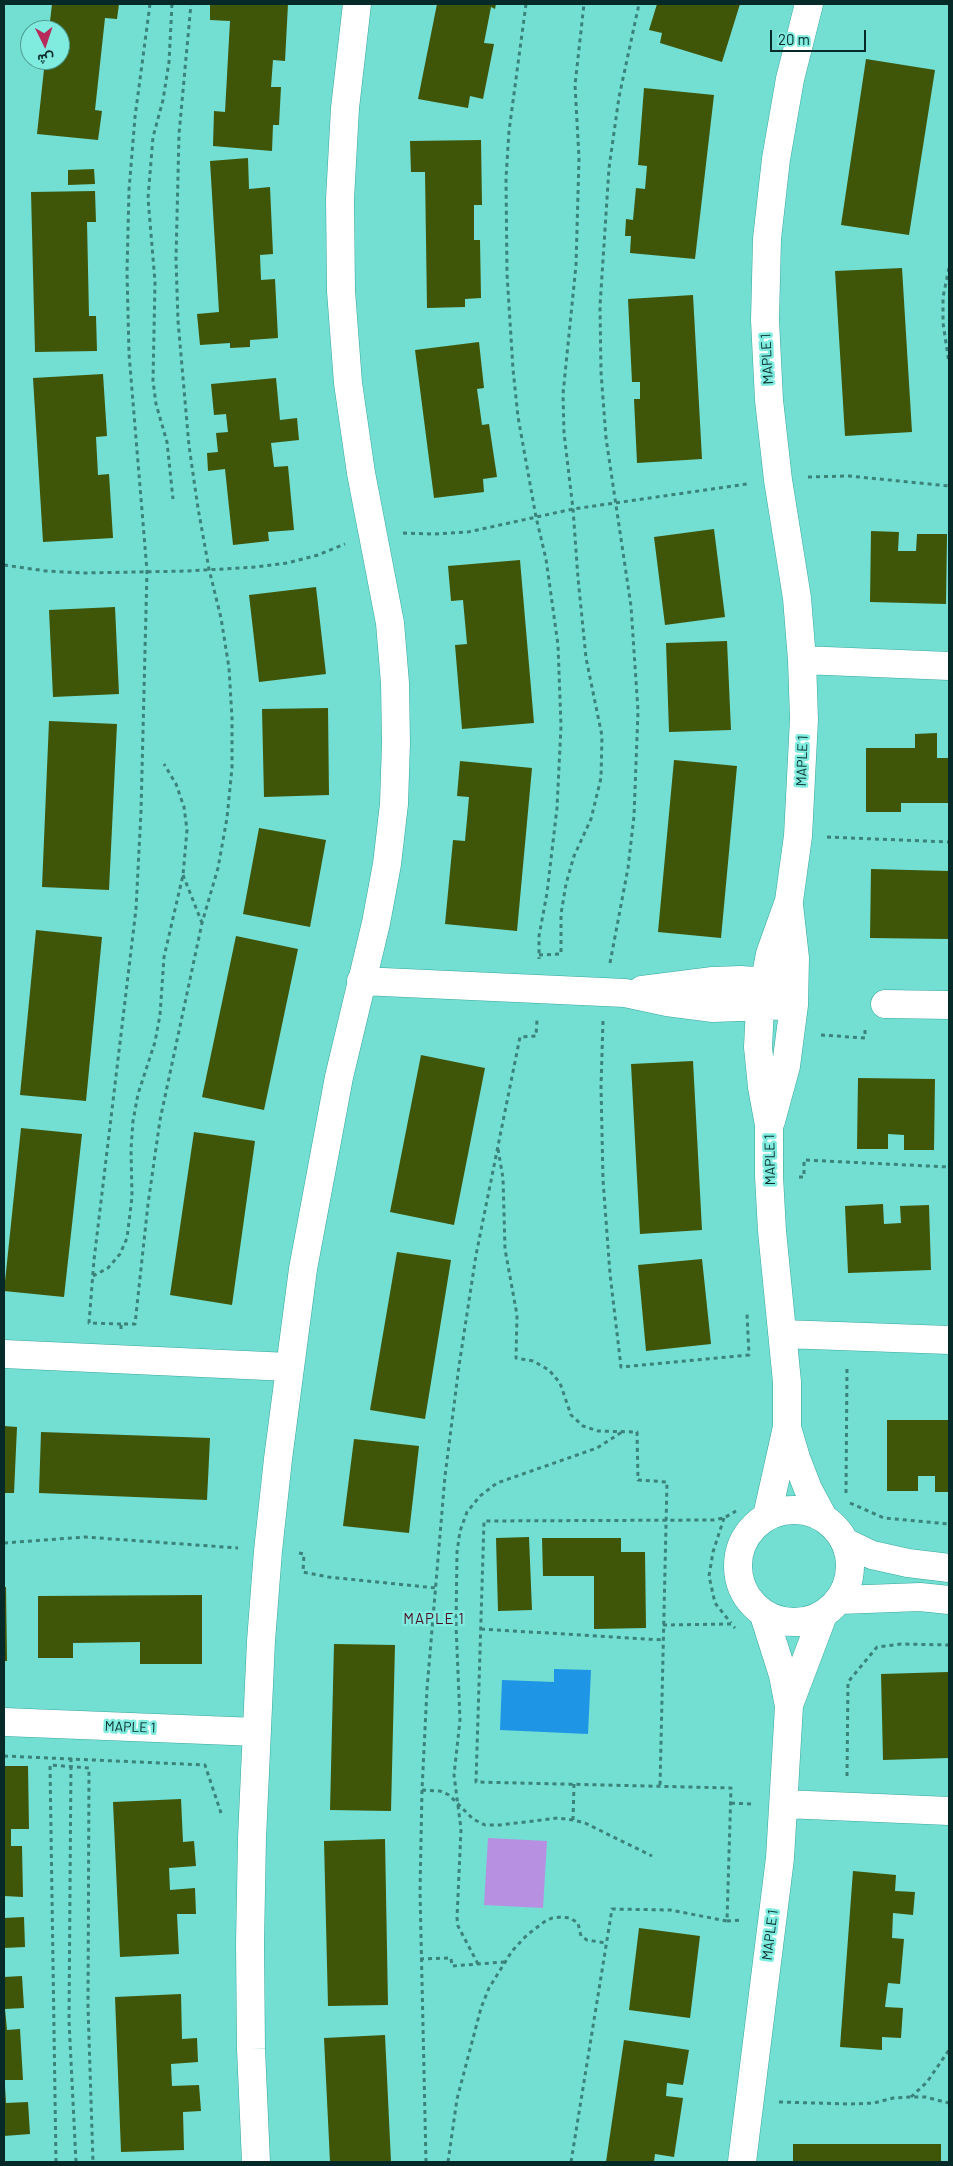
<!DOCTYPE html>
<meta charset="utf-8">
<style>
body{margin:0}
#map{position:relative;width:953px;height:2166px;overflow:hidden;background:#73ded2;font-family:Barlow,Vazirmatn,sans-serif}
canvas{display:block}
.frame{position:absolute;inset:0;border:5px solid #062a27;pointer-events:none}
.north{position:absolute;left:20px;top:20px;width:50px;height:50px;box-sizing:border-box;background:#80ecdf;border:1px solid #4f9e95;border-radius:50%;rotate:176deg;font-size:14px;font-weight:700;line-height:20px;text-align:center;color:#062a27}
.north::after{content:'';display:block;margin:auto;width:18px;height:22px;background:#b82a5a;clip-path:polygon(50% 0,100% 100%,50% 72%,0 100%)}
.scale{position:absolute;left:770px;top:30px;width:96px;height:22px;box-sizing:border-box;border:2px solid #062a27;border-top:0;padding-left:6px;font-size:15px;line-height:18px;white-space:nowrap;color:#062a27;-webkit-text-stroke:4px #80ecdf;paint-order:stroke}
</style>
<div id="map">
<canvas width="953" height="2166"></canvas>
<div class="frame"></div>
<div class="north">ش</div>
<div class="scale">20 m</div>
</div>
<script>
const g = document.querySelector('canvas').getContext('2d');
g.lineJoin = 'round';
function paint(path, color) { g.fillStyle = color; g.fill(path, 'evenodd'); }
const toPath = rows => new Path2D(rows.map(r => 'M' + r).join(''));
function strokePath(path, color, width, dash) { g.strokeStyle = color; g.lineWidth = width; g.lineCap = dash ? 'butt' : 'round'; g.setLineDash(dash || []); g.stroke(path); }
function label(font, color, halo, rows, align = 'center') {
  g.font = font + ' Barlow,sans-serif'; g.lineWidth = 5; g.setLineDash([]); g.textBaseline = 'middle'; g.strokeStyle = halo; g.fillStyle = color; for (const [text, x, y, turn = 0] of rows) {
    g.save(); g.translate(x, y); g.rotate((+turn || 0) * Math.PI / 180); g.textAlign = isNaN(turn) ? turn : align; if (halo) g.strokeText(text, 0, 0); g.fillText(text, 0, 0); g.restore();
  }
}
paint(toPath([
 [488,1838,547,1841,543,1908,484,1905]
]), '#b890e2');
paint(toPath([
 [554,1669,591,1670,588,1734,500,1730,502,1680,554,1682]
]), '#1f95e6');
paint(toPath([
 [52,4,119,4,117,19,105,18,95,110,102,111,98,140,37,134,45,60,60,60,60,30,49,30],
 [210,4,288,4,285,61,273,60,271,87,281,87,279,125,273,125,272,151,213,146,214,111,225,112,230,21,210,20],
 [437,4,496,4,495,9,491,7,484,43,494,44,483,99,470,96,468,108,418,99],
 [657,4,740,4,722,62,660,43,662,33,649,30],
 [866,59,935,70,909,235,841,225],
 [644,88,714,95,695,259,630,253,631,236,625,236,626,219,633,220,636,188,645,189,647,166,638,165],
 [481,140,482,205,474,205,474,240,480,240,481,298,465,299,465,307,427,308,425,172,411,172,410,141],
 [248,158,249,189,270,187,273,254,260,255,261,280,275,279,278,338,250,340,250,347,230,348,230,343,200,345,197,314,219,312,210,161],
 [94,169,95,184,68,185,68,170],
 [95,191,96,222,87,222,89,316,96,316,97,351,35,352,31,192],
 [902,268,912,432,845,436,835,271],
 [693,295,702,459,637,463,634,399,640,399,640,382,632,382,628,299],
 [479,342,484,388,477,389,482,425,489,424,497,477,483,479,484,492,434,498,415,350],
 [103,374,107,436,96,437,98,475,109,474,113,538,43,542,33,378],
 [276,378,280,420,297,418,299,440,271,443,274,467,288,466,294,530,268,532,269,541,233,545,225,469,208,471,207,453,218,452,216,433,228,432,226,414,214,415,211,384],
 [714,529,725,617,665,625,654,537],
 [871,531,899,532,898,551,916,551,917,534,947,534,946,604,870,602],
 [520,560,534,723,462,729,455,645,467,644,463,600,451,601,448,566],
 [316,587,326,674,259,682,249,595],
 [115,607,119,694,53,697,49,610],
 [727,641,731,730,669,732,666,643],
 [328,708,329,795,264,797,262,709],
 [49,721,117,724,109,890,42,887],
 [937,733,937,758,949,758,949,803,901,803,901,812,866,812,866,748,915,748,915,734],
 [674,760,737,766,721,938,658,932],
 [460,761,532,768,517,931,445,924,453,840,465,841,469,797,457,796],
 [259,828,326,840,310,927,243,914],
 [871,869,949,871,949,939,870,938],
 [36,930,102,937,86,1101,20,1095],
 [236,936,298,949,264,1110,202,1097],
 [421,1055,485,1068,454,1225,390,1212],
 [693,1061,702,1230,640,1234,631,1064],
 [858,1078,935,1079,934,1150,904,1150,904,1135,888,1134,888,1149,857,1149],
 [21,1128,82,1134,64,1297,4,1291],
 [194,1132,255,1141,232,1305,170,1295],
 [883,1204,884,1224,901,1223,900,1206,929,1205,931,1270,848,1273,845,1206],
 [397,1252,451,1260,425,1419,370,1410],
 [702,1259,711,1344,646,1351,638,1265],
 [887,1420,949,1420,949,1492,935,1492,935,1476,918,1476,918,1491,887,1491],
 [4,1426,17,1427,14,1493,4,1493],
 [41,1432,210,1438,207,1500,39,1493],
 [354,1439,419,1446,409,1533,343,1526],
 [529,1537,532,1610,498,1611,496,1538],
 [542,1538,621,1538,621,1552,645,1552,646,1628,594,1629,594,1576,543,1576],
 [4,1587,6,1587,7,1661,4,1661],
 [202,1595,202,1664,140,1664,140,1642,73,1643,73,1658,38,1658,38,1596],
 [334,1644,395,1645,391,1811,330,1810],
 [948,1672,949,1758,883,1760,881,1674],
 [4,1766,28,1766,29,1829,11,1829,11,1846,22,1846,23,1897,4,1896],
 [181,1799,183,1842,194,1841,196,1866,169,1868,170,1890,195,1888,196,1914,177,1914,179,1954,120,1957,113,1802],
 [385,1839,388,2005,328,2006,324,1841],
 [853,1871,896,1875,895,1891,915,1892,913,1915,893,1913,892,1938,904,1939,900,1984,888,1983,885,2007,903,2008,901,2038,882,2037,882,2050,840,2047],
 [24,1917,25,1947,4,1948,4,1918],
 [639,1928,700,1936,690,2018,629,2010],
 [22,1976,24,2008,5,2009,7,2030,20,2029,23,2080,4,2080,4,1977],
 [181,1994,182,2039,197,2038,198,2062,171,2064,172,2086,199,2085,201,2111,183,2112,184,2150,121,2152,115,1997],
 [385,2035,391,2162,330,2162,324,2038],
 [624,2040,689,2050,683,2085,667,2083,666,2096,683,2098,674,2157,655,2154,654,2162,606,2162],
 [4,2086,5,2086,6,2103,28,2102,30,2134,4,2136],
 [793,2144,941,2144,941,2162,793,2162]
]), '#3f5608');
const minor = toPath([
 [802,660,949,666],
 [361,981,625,993,667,1002,713,1008,794,1005],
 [642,990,713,981,741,980,780,983],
 [885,1004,949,1005],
 [771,1121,786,1066,794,1005,795,958,789,905],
 [783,1334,949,1340],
 [4,1354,289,1367],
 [788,1431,796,1458,808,1489,823,1517],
 '738 1566a56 56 0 1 1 112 0a56 56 0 1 1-112 0Z',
 [767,1516,787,1427,787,1382,772,1231,769,1176,769,1125,762,1087,758,1047,760,1007,770,954,789,901,798,836,804,719,802,660,797,598,778,480,769,400,765,320,767,239,776,159,790,79,809,4],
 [845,1542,872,1555,908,1563,949,1568],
 [840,1600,920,1597,949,1600],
 [789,1705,823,1615],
 [4,1722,257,1732],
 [784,1804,949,1811],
 [256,2162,251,2049,250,1944,252,1838,261,1641,268,1551,278,1459,303,1269,339,1077,376,923,387,864,394,804,396,743,395,683,390,623,361,473,348,383,341,291,340,199,345,108,357,4],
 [742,2162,780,1858,789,1706,783,1675,764,1615]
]);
strokePath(minor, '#35a89d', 29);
strokePath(toPath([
 [172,4,169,62,163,100,153,137,148,198,155,282,153,381,156,404,167,442,173,499],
 [526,4,509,131,506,178,507,274,513,369,518,417,536,517,546,559,558,645,561,726,557,808,547,893,539,936,539,959],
 [949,268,943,297,943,323,949,363],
 [808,477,849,476,949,486],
 [403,533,434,534,468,532,573,509,747,484],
 [4,565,46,571,84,573,188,571,256,567,287,563,318,555,345,544],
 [827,837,949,842],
 [183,875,202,923],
 [539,955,561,954,561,914,566,884,574,856,591,819,601,778,602,736,586,658,578,578,573,509,564,433,563,394,576,265,579,158,575,85,584,4],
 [610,963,628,868,634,816,638,711,631,606,606,438,601,372,600,306,609,168,619,97,639,4],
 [603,1021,601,1086,603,1180,610,1274,621,1367,749,1355,747,1314],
 [821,1035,865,1038,865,1028],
 [498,1149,503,1178,505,1249,517,1315,516,1358,533,1361,549,1370,560,1383,571,1415,583,1426,598,1431,637,1432,638,1480,667,1482,660,1786],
 [799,1177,804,1177,804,1160,949,1167],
 [93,1276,108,1268,120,1254,127,1238,132,1197,131,1149,133,1121,138,1094,155,1042,160,1015,164,957,183,875,187,830,184,807,176,784,164,764],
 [121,1324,89,1323,94,1260,136,909,141,811,147,571,129,354,127,272,129,190,135,117,150,4],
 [121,1329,121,1324,135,1324,148,1204,160,1120,202,923,218,868,227,818,232,768,232,718,229,668,221,618,209,569,198,508,189,446,178,321,176,259,179,134,191,4],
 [846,1493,847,1367],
 [850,1503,884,1518,949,1524],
 [724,1518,713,1552,709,1576,715,1603,731,1623],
 [4,1543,85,1537,238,1548],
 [299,1553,304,1554,303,1572,328,1577,436,1588],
 [663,1625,731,1624,735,1628],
 [481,1629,663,1640],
 [4,1756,205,1765,221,1813],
 [71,1758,69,2021,76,2162],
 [847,1776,848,1682,877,1647,901,1644,949,1645],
 [422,1790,440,1791,449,1795,473,1819,485,1825,500,1825,558,1818,573,1820,585,1823,652,1856],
 [731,1803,752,1804],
 [573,1820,574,1784],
 [727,1921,741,1920],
 [420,1959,451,1958,452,1966,504,1962],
 [478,1964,458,1926,457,1918,461,1829,454,1775,460,1720,456,1625,457,1552,460,1531,467,1512,480,1496,497,1483,597,1448,622,1432],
 [911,2097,927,2082,949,2050],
 [779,2102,851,2104,874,2103,893,2098,911,2097,925,2097,949,2103],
 [56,2162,50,1765,89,1768,88,2007,93,2162],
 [426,2162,420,1891,422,1790,427,1689,445,1476,459,1366,476,1255,520,1037,536,1036,537,1020],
 [448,2162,457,2099,481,2008,489,1988,512,1951,527,1935,544,1922,552,1918,561,1917,570,1918,578,1923,581,1936,587,1940,606,1943],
 [571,2162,612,1909,670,1910,727,1921,731,1788,476,1782,484,1521,713,1520,724,1518,736,1511]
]), '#3b827b', 3, [4, 4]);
strokePath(minor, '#fff', 28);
label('14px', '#062a27', '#80ecdf', [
 ["MAPLE 1",767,359,-93],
 ["MAPLE 1",802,761,-88],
 ["MAPLE 1",770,1160,-91],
 ["MAPLE 1",130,1727,2],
 ["MAPLE 1",770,1935,-83]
]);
g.letterSpacing = '1px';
label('15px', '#500c23', '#80ecdf', [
 ["MAPLE 1",434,1619]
]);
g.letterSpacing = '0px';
</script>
